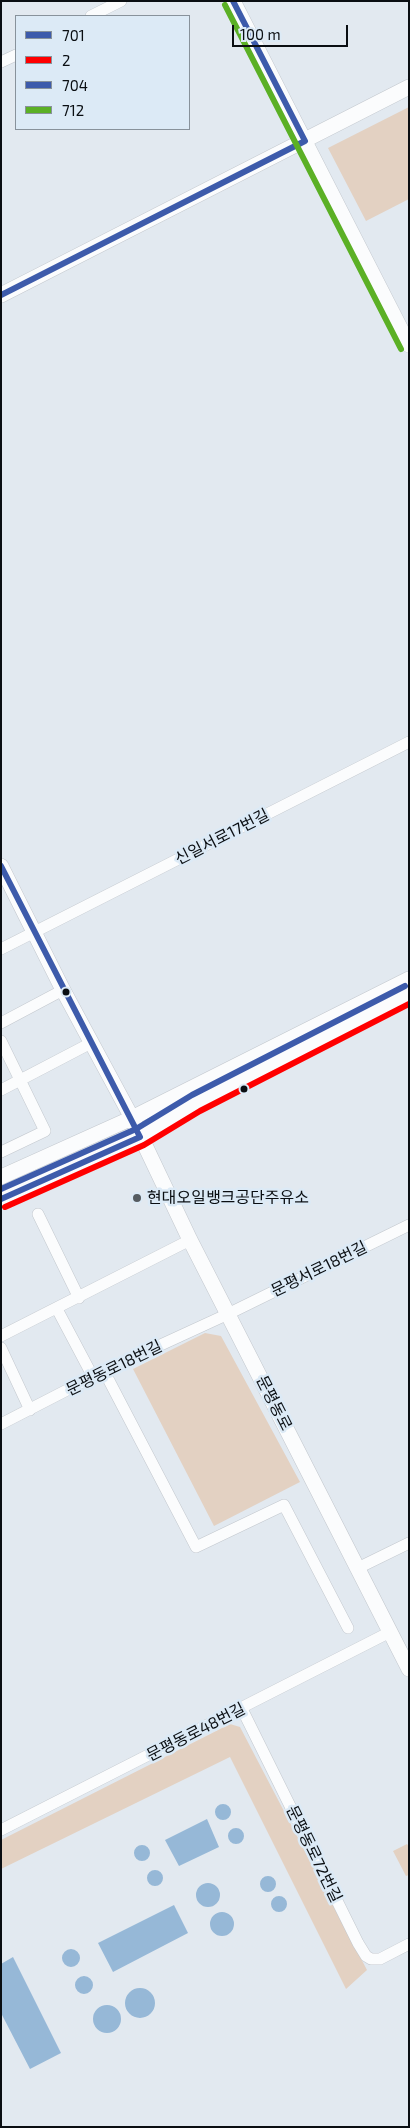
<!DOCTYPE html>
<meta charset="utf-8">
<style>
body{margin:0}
#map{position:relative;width:410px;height:2128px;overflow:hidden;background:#e2e9f0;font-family:"Exo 2",sans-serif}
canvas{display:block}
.frame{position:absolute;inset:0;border:2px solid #0a0e12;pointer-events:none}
.legend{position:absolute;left:15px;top:15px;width:175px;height:115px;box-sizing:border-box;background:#dceaf6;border:1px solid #88929b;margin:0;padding:6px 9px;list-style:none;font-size:15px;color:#0a0e12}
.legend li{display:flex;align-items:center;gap:10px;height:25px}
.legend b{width:25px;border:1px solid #88929b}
.scale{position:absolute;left:232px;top:25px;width:116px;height:22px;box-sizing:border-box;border:2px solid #0a0e12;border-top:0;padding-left:6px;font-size:15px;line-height:18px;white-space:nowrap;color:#0a0e12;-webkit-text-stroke:4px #dceaf6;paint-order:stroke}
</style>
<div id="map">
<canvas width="410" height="2128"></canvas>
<div class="frame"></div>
<ul class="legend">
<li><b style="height:6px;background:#3d5bab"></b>701</li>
<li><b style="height:6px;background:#f00"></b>2</li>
<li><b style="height:6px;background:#3d5bab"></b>704</li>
<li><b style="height:6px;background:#5bb025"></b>712</li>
</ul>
<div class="scale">100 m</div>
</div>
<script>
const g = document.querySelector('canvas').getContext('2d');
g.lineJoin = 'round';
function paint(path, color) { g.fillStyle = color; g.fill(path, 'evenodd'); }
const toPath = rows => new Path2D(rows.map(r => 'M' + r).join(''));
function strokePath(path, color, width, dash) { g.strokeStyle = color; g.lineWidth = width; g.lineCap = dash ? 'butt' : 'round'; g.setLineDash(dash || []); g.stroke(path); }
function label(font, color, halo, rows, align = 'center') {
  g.font = font + ' "Exo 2","Noto Sans KR",sans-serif'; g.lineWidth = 5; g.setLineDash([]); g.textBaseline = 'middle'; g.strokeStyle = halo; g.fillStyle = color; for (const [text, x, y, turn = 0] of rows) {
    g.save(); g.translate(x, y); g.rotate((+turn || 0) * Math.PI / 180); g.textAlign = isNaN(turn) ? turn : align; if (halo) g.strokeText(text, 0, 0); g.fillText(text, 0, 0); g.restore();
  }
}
paint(toPath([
 [409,107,409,199,366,221,328,148],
 [205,1333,221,1336,300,1482,214,1526,133,1369],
 [230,1724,240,1727,367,1970,346,1989,230,1757,1,1869,1,1840],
 [407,1844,409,1847,409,1875,406,1876,393,1851]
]), '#e3d1c2');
paint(toPath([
 '215 1812a8 8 0 1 1 16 0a8 8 0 1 1-16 0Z',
 [207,1819,219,1847,179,1866,165,1840],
 '228 1836a8 8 0 1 1 16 0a8 8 0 1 1-16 0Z',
 '134 1853a8 8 0 1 1 16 0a8 8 0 1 1-16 0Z',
 '147 1878a8 8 0 1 1 16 0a8 8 0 1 1-16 0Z',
 '260 1884a8 8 0 1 1 16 0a8 8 0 1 1-16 0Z',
 '196 1895a12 12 0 1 1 24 0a12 12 0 1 1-24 0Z',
 '271 1904a8 8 0 1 1 16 0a8 8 0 1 1-16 0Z',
 [174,1905,188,1933,113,1972,98,1943],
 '210 1924a12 12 0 1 1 24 0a12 12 0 1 1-24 0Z',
 '62 1958a9 9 0 1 1 18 0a9 9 0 1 1-18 0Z',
 [13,1957,61,2053,30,2069,1,2013,1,1964],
 '75 1985a9 9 0 1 1 18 0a9 9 0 1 1-18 0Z',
 '125 2003a15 15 0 1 1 30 0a15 15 0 1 1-30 0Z',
 '93 2019a14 14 0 1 1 28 0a14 14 0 1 1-28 0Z'
]), '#96b8d7');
const minor = toPath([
 [91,16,121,1],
 [1,62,16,55],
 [1,949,409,742],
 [1,1023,63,990],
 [1,1041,45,1131,1,1152],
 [1,1090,91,1043],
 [38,1214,79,1298],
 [57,1309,93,1377],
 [1,1336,190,1240],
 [1,1348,30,1410],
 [104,1371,196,1547,284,1505,348,1628],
 [1,1424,104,1371,228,1314,409,1225],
 [358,1568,409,1543],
 [242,1709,358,1943,366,1956,371,1959,380,1959,409,1944],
 [1,1830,390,1632]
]);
const major = toPath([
 [233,1,409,345],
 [1,295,409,87],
 [1,866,63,990,132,1118,190,1240,409,1669],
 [1,1177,132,1118,409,979],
 [1,1199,140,1137,196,1103,409,994]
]);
strokePath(minor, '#c2c7cd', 12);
strokePath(major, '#c2c7cd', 16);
strokePath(minor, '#fbfcfd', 11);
strokePath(major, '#fbfcfd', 15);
strokePath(toPath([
 [233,1,305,141],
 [1,295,305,141],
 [1,866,140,1137,1,1199]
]), '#3d5bab', 6);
strokePath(toPath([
 [5,1207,144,1145,200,1111,409,1004]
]), '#f00', 6);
strokePath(toPath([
 [1,1189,136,1129,192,1095,405,986]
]), '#3d5bab', 6);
strokePath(toPath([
 [225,5,401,349]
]), '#5bb025', 6);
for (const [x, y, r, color] of [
 [66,992,4.5,"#0a0e12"],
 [244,1089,4.5,"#0a0e12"],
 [137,1198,5,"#565b60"]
]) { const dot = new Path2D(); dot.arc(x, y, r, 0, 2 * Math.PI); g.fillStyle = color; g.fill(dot); strokePath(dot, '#dceaf6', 2); }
label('16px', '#0a0e12', '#dceaf6', [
 ["신일서로17번길",222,837,-27],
 ["문평서로18번길",319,1269,-26],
 ["문평동로18번길",114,1368,-26],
 ["문평동로",274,1403,63],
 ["문평동로48번길",196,1732,-27],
 ["문평동로72번길",314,1854,64]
]);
label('16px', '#0a0e12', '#dceaf6', [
 ["현대오일뱅크공단주유소",147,1198]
], 'left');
</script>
